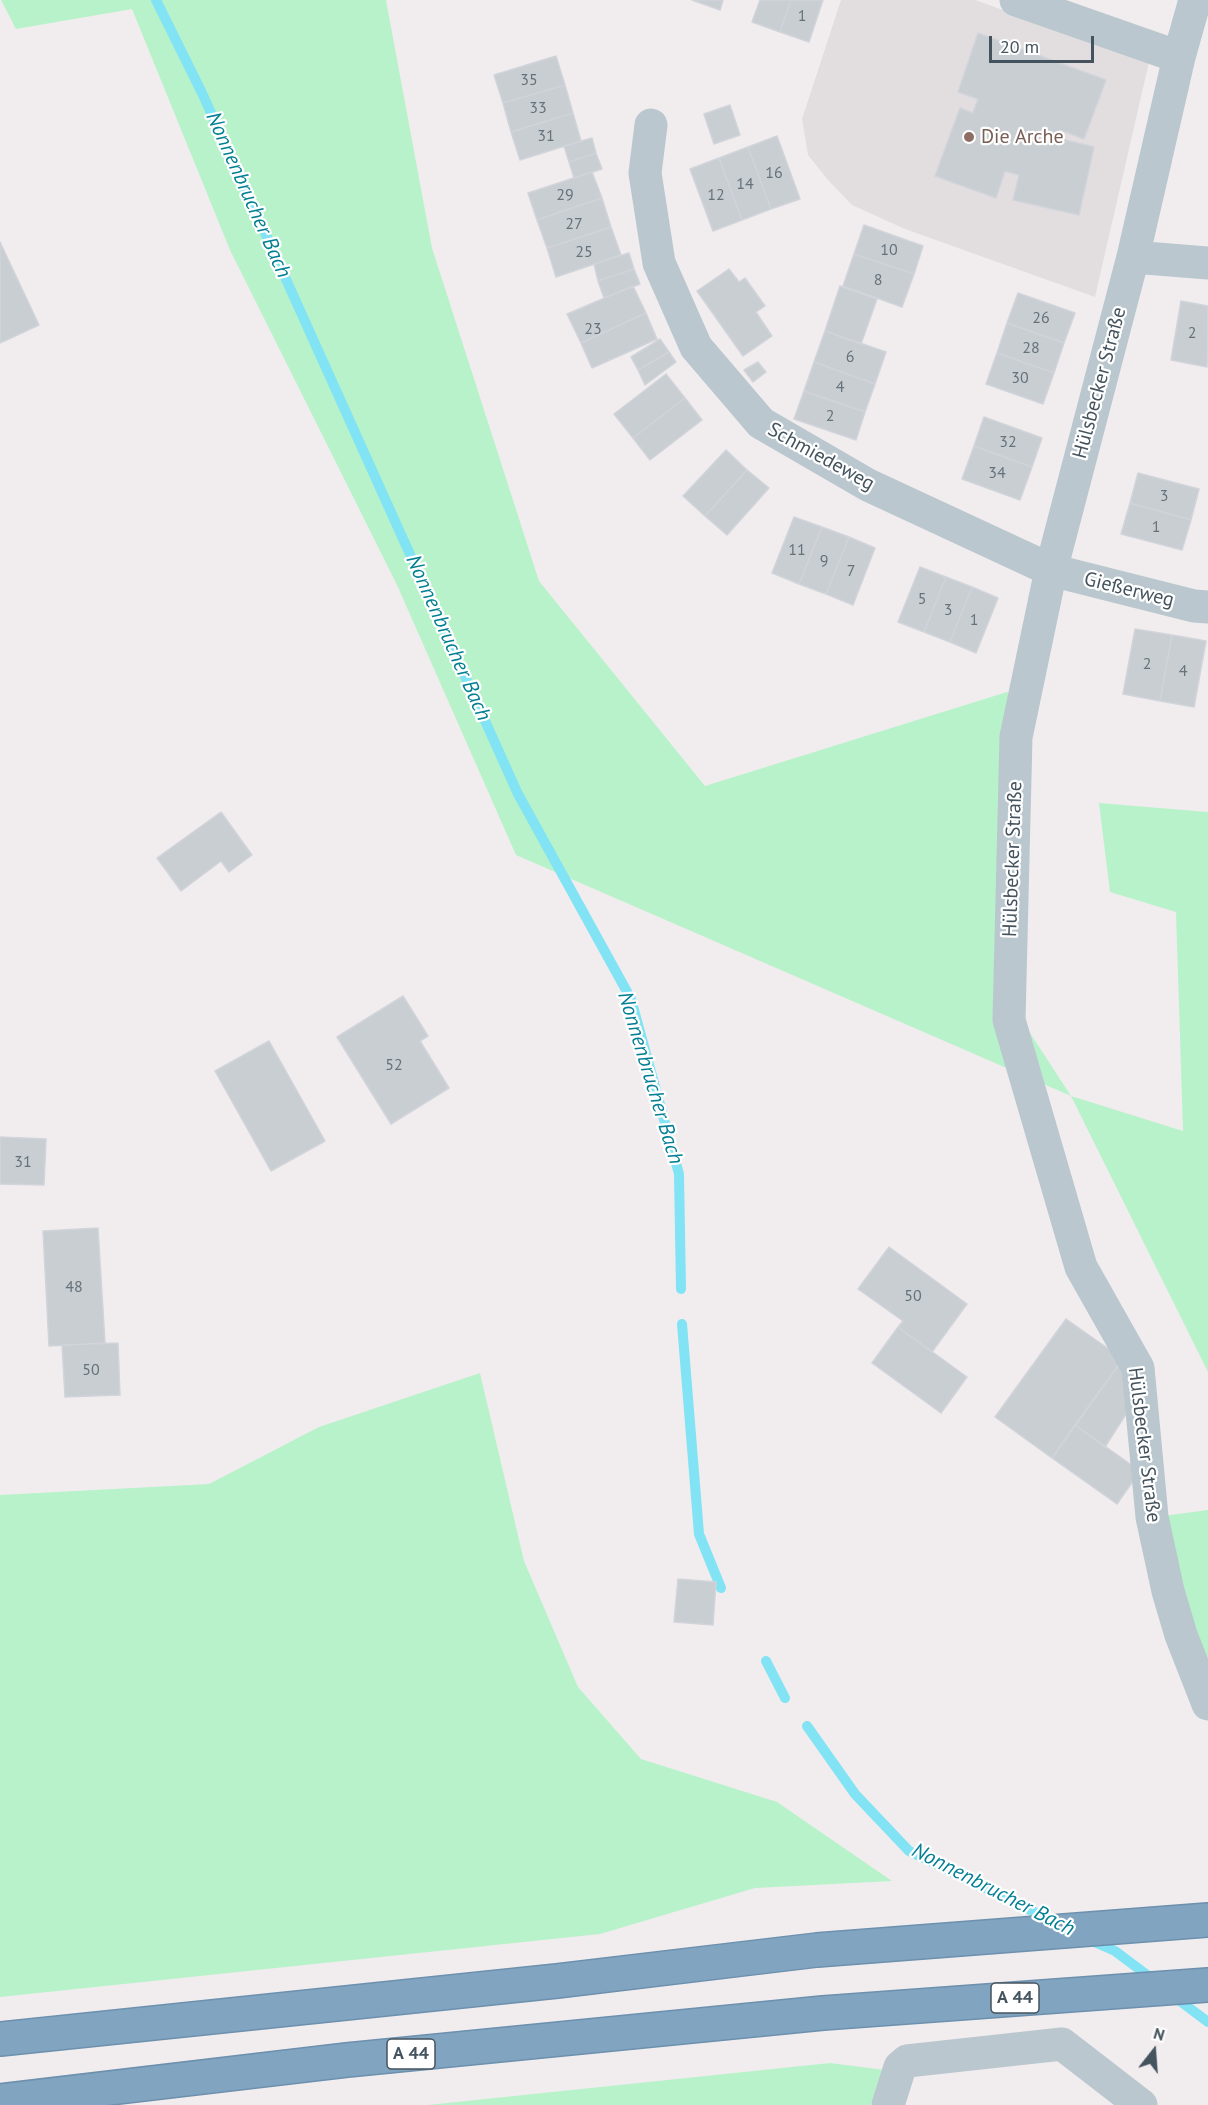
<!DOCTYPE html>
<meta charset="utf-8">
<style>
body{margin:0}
#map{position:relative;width:1208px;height:2105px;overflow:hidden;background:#f1edee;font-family:"PT Sans",sans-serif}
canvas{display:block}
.north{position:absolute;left:1124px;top:2021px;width:60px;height:60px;-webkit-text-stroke:4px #fff;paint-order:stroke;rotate:17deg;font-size:16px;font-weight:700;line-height:24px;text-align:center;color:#44535d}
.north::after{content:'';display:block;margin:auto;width:21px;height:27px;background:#44535d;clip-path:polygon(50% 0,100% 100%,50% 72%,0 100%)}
.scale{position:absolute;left:989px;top:36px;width:105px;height:27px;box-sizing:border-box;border:3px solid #44535d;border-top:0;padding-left:8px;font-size:18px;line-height:21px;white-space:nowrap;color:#44535d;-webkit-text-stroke:4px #fff;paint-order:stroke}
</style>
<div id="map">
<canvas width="1208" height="2105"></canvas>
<div class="north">N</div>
<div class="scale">20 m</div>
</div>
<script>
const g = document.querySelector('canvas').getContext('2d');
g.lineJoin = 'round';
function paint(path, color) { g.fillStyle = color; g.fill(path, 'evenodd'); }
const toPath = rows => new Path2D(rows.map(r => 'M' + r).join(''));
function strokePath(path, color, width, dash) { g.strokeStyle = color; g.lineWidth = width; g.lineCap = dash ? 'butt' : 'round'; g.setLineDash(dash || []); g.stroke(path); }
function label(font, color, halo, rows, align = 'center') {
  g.font = font + ' "PT Sans",sans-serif'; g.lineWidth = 4.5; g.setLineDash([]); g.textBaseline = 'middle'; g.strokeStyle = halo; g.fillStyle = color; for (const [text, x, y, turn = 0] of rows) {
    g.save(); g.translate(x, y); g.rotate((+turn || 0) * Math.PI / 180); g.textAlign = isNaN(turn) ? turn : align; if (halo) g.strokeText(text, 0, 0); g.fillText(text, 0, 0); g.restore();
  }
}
paint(toPath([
 [841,0,975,0,1149,62,1095,297,905,229,852,205,828,180,808,155,802,119]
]), '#e2dee0');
paint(toPath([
 [1,0,386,0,432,248,539,581,705,786,1007,692,1029,719,1019,1016,1071,1096,1183,1131,1176,912,1110,892,1099,803,1208,812,1208,1372,1071,1096,516,855,397,585,230,250,132,9,16,29],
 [480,1373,524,1561,578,1687,641,1759,777,1802,892,1881,755,1888,600,1934,0,1997,0,1495,209,1484,319,1427],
 [1208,1510,1208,1678,1163,1516],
 [830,2063,885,2070,871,2105,428,2105]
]), '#b8f2ca');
strokePath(toPath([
 [156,0,202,93,518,794,631,999,679,1174,681,1289],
 [682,1324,699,1534,721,1588],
 [766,1661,785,1698],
 [807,1726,855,1794,909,1851,1055,1922],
 [1090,1940,1115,1951,1155,1981],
 [1172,1995,1208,2022]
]), '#81e3f3', 10);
const building = toPath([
 [692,0,723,0,720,10,692,0],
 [760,0,791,0,780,32,752,22,760,0],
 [791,0,823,0,809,42,780,32,791,0],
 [978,33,1106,80,1084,139,1060,130,1058,138,1094,147,1079,215,1013,200,1019,175,1005,171,996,198,935,176,960,108,973,113,978,99,958,92,978,33],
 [556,56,565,85,503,103,494,75,556,56],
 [565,85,573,113,511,132,503,103,565,85],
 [730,105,740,135,714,144,704,114,730,105],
 [573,113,581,141,520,160,511,132,573,113],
 [777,136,800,199,771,209,748,147,777,136],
 [592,138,596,153,569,162,564,146,592,138],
 [748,147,771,209,742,220,719,158,748,147],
 [596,153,602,169,574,178,569,162,596,153],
 [719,158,742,220,713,231,690,169,719,158],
 [592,172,602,198,537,220,528,193,592,172],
 [602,198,611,227,547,248,537,220,602,198],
 [864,225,923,246,914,274,854,254,864,225],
 [611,227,621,255,556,277,547,248,611,227],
 [0,242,39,325,0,343,0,242],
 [629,253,634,269,598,281,594,264,629,253],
 [854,254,914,274,902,307,843,286,854,254],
 [634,269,640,284,604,298,598,281,634,269],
 [729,269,739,282,745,278,765,306,756,312,772,336,743,356,697,291,729,269],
 [633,286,646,313,581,343,567,314,633,286],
 [840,286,877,299,861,344,825,331,840,286],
 [1018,293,1075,313,1064,343,1007,323,1018,293],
 [1181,301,1208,306,1207,367,1171,360,1181,301],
 [646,313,657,339,592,368,581,343,646,313],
 [1007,323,1064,343,1054,373,997,353,1007,323],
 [825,331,886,352,875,384,814,362,825,331],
 [660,339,669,352,638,370,631,357,660,339],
 [669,352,676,362,645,385,638,370,669,352],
 [997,353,1054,373,1043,404,986,384,997,353],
 [758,362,766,372,753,382,744,370,758,362],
 [814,362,875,384,865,412,804,391,814,362],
 [666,374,685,398,633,438,614,414,666,374],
 [804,391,865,412,856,440,794,419,804,391],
 [685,398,702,420,650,460,633,438,685,398],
 [984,417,1042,438,1032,467,974,446,984,417],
 [974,446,1032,467,1020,500,962,479,974,446],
 [726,450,747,470,705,516,683,496,726,450],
 [747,470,769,488,727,535,705,516,747,470],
 [1138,473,1199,489,1191,520,1130,503,1138,473],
 [1130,503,1191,520,1182,550,1121,534,1130,503],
 [794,517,822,527,799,584,772,573,794,517],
 [822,527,849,537,826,594,799,584,822,527],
 [849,537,875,548,853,605,826,594,849,537],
 [920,567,946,577,924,632,898,622,920,567],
 [946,577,972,587,950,642,924,632,946,577],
 [972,587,998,598,976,653,950,642,972,587],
 [1135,629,1172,635,1160,701,1123,694,1135,629],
 [1172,635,1206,641,1194,707,1160,701,1172,635],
 [221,812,252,855,229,872,221,861,181,891,157,858,221,812],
 [403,996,428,1036,420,1041,449,1088,391,1124,337,1037,403,996],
 [269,1041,325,1141,271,1171,215,1071,269,1041],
 [0,1137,46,1139,44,1185,0,1184,0,1137],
 [98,1228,105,1343,49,1346,43,1231,98,1228],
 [889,1247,967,1304,932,1352,898,1327,903,1321,858,1289,889,1247],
 [1066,1319,1123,1359,1052,1458,995,1417,1066,1319],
 [898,1327,967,1377,941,1413,872,1363,898,1327],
 [118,1343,120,1395,65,1397,62,1345,118,1343],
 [1123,1359,1135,1400,1105,1447,1075,1425,1123,1359],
 [1075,1425,1140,1471,1117,1504,1052,1458,1075,1425],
 [678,1579,716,1582,713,1625,674,1622,678,1579]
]);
paint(building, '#c9ced3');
strokePath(building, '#d1d4da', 1.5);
const highway = toPath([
 [0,2039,557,1981,817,1950,1208,1920],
 [0,2101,347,2060,823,2013,1208,1985]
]);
strokePath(highway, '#6c90ad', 36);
strokePath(toPath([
 [1016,0,1179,57],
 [1195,0,1179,57,1133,257,1051,570,1016,737,1009,1020,1081,1267,1138,1368,1152,1517,1168,1591,1181,1635,1208,1704],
 [651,125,645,173,659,263,696,347,761,423,868,485,1051,570,1194,606,1208,607],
 [1133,257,1208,263],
 [888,2105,900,2067,907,2061,1062,2044,1141,2105]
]), '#bac7ce', 33);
strokePath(highway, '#81a5c1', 33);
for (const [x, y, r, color] of [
 [969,137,6,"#8d6e63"]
]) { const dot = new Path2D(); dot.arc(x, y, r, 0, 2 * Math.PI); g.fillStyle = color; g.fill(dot); strokePath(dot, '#fff', 2); }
label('16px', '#65727a', null, [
 ["1",802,16],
 ["35",529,80],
 ["33",538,108],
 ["31",546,136],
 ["16",774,173],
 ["14",745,184],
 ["29",565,195],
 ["12",716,195],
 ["27",574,224],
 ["10",889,250],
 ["25",584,252],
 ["8",878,280],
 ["26",1041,318],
 ["23",593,329],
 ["2",1192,333],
 ["28",1031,348],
 ["6",850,357],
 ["30",1020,378],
 ["4",840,387],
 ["2",830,416],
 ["32",1008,442],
 ["34",997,473],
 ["3",1164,496],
 ["1",1156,527],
 ["11",797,550],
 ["9",824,561],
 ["7",851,571],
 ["5",922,599],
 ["3",948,610],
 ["1",974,620],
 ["2",1147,664],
 ["4",1183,671],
 ["52",394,1065],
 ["31",23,1162],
 ["48",74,1287],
 ["50",913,1296],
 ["50",91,1370]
]);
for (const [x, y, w] of [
 [1015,1998,48],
 [411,2054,48]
]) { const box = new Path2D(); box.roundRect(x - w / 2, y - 15, w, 30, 4.5); g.fillStyle = '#fff'; g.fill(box); strokePath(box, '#44535d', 1.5); }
label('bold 18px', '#44535d', null, [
 ["A 44",1015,1998],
 ["A 44",411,2054]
]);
label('20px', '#785e54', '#fff', [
 ["Die Arche",981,137]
], 'left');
label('20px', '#44535d', '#fff', [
 ["Hülsbecker Straße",1100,383,-75],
 ["Schmiedeweg",821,457,29],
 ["Gießerweg",1129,590,14],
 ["Hülsbecker Straße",1013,859,-88],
 ["Hülsbecker Straße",1144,1445,83]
]);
label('italic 21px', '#037f93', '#fff', [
 ["Nonnenbrucher Bach",248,195,66],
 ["Nonnenbrucher Bach",448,638,66],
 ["Nonnenbrucher Bach",650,1078,73],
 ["Nonnenbrucher Bach",993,1890,27]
]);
</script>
